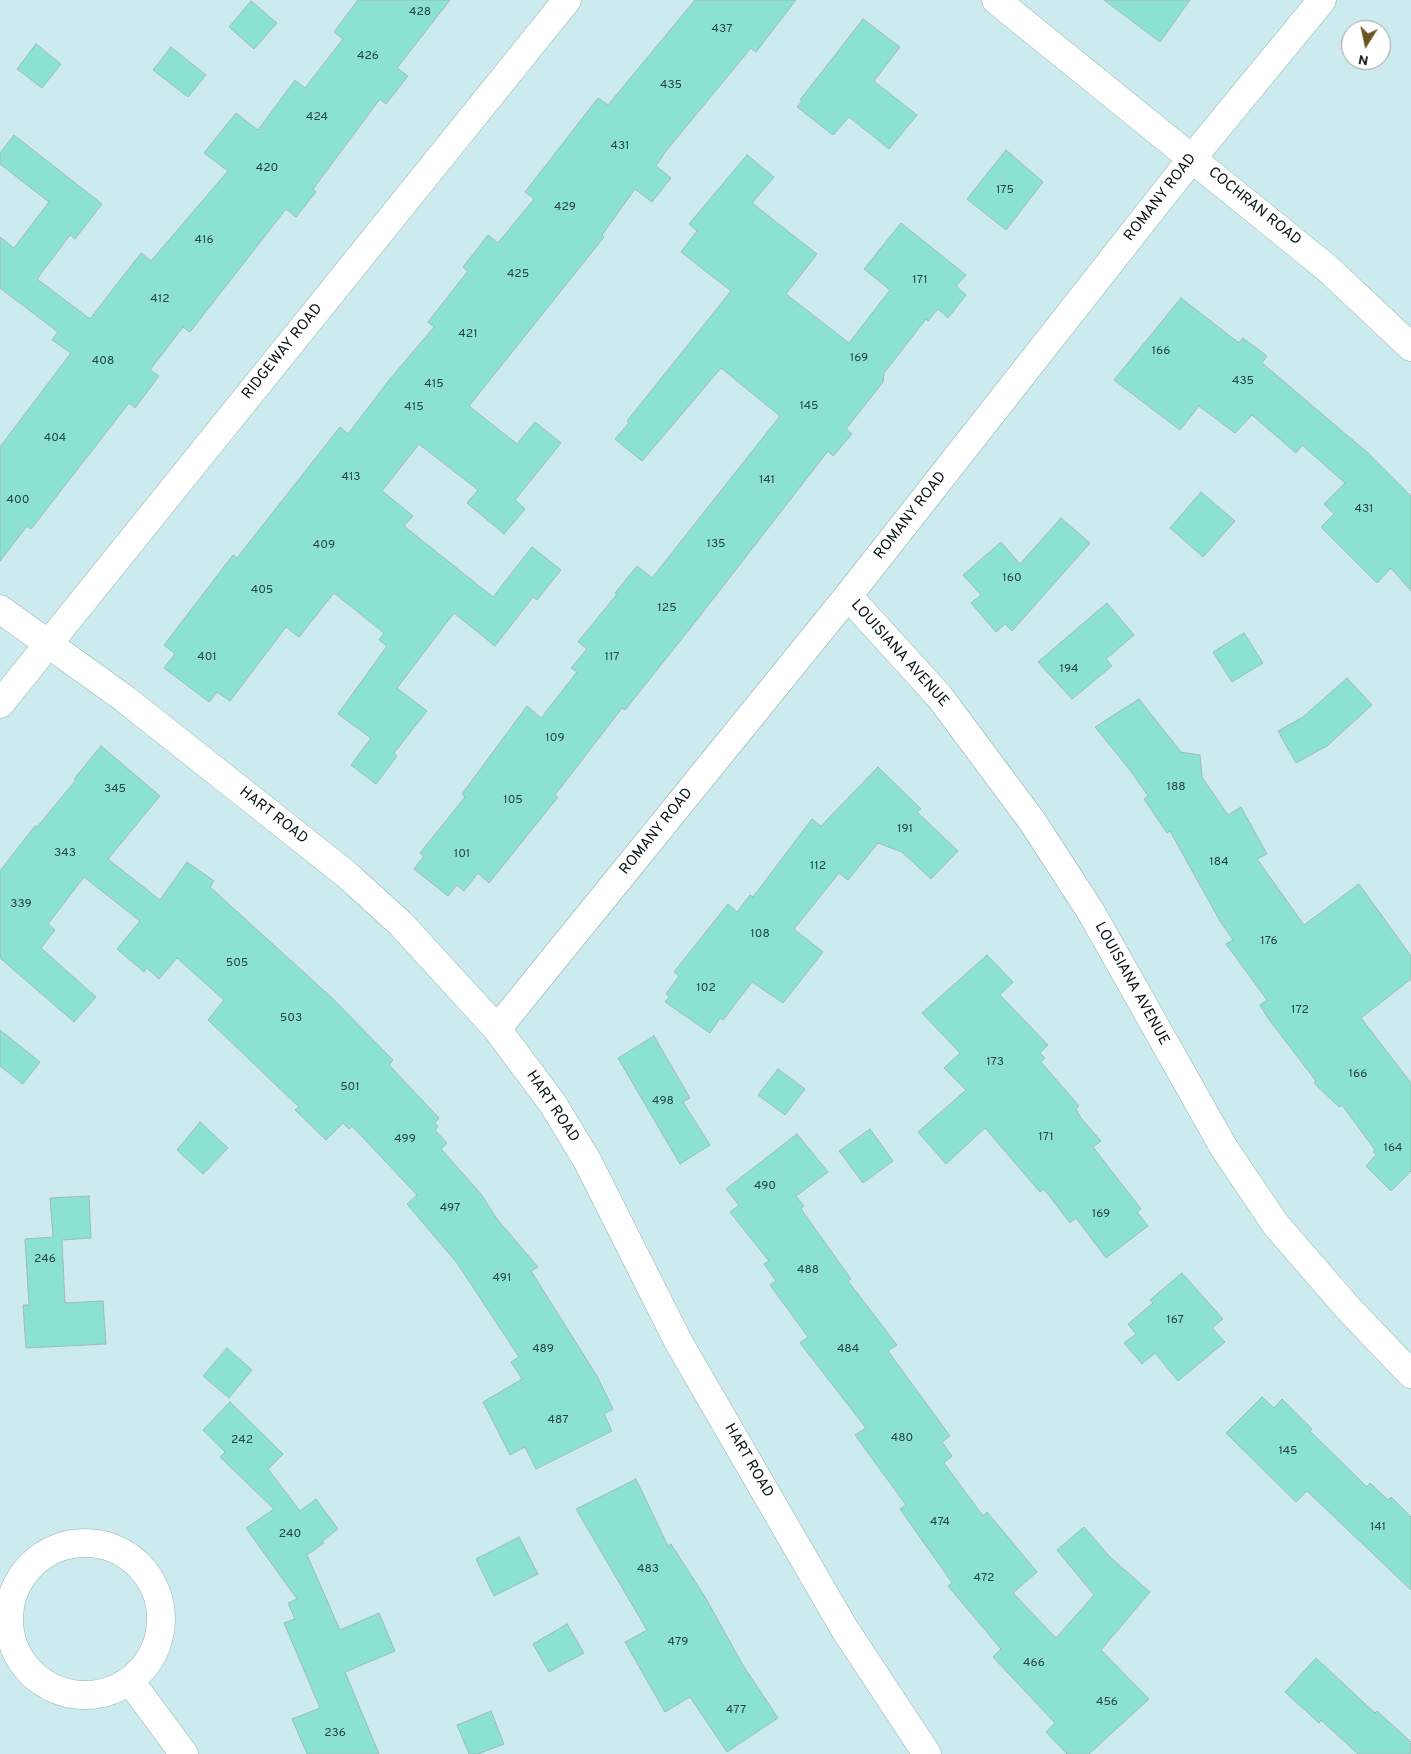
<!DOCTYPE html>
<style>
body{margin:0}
#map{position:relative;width:1411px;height:1754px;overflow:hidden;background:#cbebee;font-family:Overpass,sans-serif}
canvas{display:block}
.north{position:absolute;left:1341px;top:20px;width:50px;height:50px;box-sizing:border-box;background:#fff;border:1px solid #9ca0a1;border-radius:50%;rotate:190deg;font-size:14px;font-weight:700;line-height:20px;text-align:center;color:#071213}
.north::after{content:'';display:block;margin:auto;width:18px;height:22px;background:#6c5425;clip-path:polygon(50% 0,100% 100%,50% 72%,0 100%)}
</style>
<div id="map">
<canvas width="1411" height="1754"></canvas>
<div class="north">N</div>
</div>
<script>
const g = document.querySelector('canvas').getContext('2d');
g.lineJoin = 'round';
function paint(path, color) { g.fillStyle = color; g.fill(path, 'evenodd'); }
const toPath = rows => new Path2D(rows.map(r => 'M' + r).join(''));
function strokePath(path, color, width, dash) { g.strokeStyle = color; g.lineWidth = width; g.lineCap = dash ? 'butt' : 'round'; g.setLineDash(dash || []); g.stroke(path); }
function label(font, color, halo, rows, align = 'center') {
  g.font = font + ' Overpass,sans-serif'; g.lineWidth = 5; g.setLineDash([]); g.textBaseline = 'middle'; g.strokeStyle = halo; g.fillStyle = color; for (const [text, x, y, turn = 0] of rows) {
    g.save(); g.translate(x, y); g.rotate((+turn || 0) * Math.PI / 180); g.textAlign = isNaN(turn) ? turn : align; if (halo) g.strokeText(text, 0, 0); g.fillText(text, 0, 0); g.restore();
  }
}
const building = toPath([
 [358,0,450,0,397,68,408,76,386,104,380,99,313,189,316,192,296,217,286,209,190,332,183,327,150,370,159,376,135,408,129,403,31,529,27,526,0,561,0,447,71,353,52,340,58,332,0,288,0,237,14,248,49,202,0,164,0,153,14,135,102,204,75,239,70,235,37,279,90,319,141,253,151,261,228,171,204,153,236,113,258,130,295,80,305,88,343,39,334,32,358,0],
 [695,0,796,0,756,52,751,48,666,151,656,166,671,178,652,202,635,189,602,235,604,237,469,406,517,444,535,422,561,443,515,500,525,509,504,534,467,503,478,490,419,444,382,491,413,516,404,526,493,597,532,547,561,570,537,600,533,597,495,646,454,613,397,688,427,711,394,753,397,756,376,784,351,765,371,738,338,714,387,646,379,640,384,633,334,593,299,637,286,627,230,701,217,692,209,702,164,668,175,654,164,645,233,555,237,558,340,427,348,434,390,379,434,327,428,322,468,271,463,267,488,235,498,243,534,199,525,192,598,98,608,105,695,0],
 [1104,0,1190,0,1160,42,1104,0],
 [251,1,277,23,254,49,229,27,251,1],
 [863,19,900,47,874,81,917,115,889,149,849,117,833,135,797,107,802,101,800,100,863,19],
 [36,44,61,64,42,88,17,69,36,44],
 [171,47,206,75,188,97,153,70,171,47],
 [1006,150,1043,182,1006,230,967,199,1006,150],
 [747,155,774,177,752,203,817,254,786,294,849,343,890,290,864,269,901,223,966,275,956,286,966,295,948,318,938,309,928,321,926,319,884,373,883,382,846,429,852,434,833,456,828,451,696,621,625,710,622,708,555,795,558,797,489,883,478,873,464,891,457,885,448,896,414,869,424,856,420,853,465,797,462,794,527,706,541,718,577,672,571,668,587,649,578,642,617,594,615,593,637,566,652,578,780,416,721,368,642,461,615,439,629,423,627,421,731,291,681,252,697,231,689,224,747,155],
 [1181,298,1239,343,1243,338,1267,356,1262,363,1368,453,1411,496,1411,591,1391,568,1377,583,1321,527,1334,514,1324,504,1345,483,1302,445,1296,453,1252,415,1235,433,1199,406,1180,430,1114,380,1181,298],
 [1201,492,1235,521,1203,557,1170,528,1201,492],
 [1061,518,1090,543,1012,631,1005,624,996,632,971,603,981,595,963,575,1001,542,1020,564,1061,518],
 [1107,603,1134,635,1106,659,1112,666,1072,699,1038,662,1107,603],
 [1244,633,1263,663,1232,682,1213,652,1244,633],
 [1347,678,1372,705,1327,746,1296,763,1278,731,1303,717,1347,678],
 [1139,699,1181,752,1200,755,1202,777,1228,815,1241,807,1267,854,1257,859,1304,925,1359,884,1411,956,1411,979,1361,1018,1411,1083,1411,1171,1391,1191,1366,1166,1376,1155,1373,1152,1375,1150,1342,1105,1339,1107,1314,1083,1316,1081,1267,1017,1260,1005,1267,1000,1226,944,1233,940,1220,921,1170,831,1167,833,1144,799,1148,796,1130,770,1095,727,1139,699],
 [101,746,160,796,108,859,160,900,187,862,214,881,210,887,331,997,393,1060,389,1065,439,1118,435,1123,438,1127,435,1130,447,1143,441,1149,481,1194,497,1219,538,1267,531,1271,597,1376,613,1409,604,1414,612,1431,536,1469,525,1447,510,1455,483,1402,522,1379,511,1362,519,1357,457,1263,407,1204,417,1195,352,1126,349,1129,343,1123,326,1140,295,1110,299,1107,208,1020,224,1000,177,958,159,979,147,968,144,972,117,949,140,921,84,877,48,924,55,930,41,948,96,997,74,1022,0,958,0,871,35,826,37,827,76,780,74,779,101,746],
 [878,767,921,809,917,812,958,851,931,879,902,852,878,843,848,880,839,873,794,929,823,952,783,1003,752,982,723,1020,720,1018,710,1033,665,1002,669,997,666,994,679,976,674,972,728,904,737,912,750,895,753,897,812,819,821,826,878,767],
 [987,955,1013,982,1000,995,1048,1045,1040,1053,1045,1058,1041,1062,1079,1106,1076,1109,1081,1118,1101,1141,1093,1147,1141,1209,1137,1212,1148,1226,1106,1258,1076,1218,1070,1223,1044,1189,1040,1192,985,1128,946,1164,918,1132,966,1090,944,1068,960,1053,922,1013,987,955],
 [0,1030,40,1062,23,1084,0,1066,0,1030],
 [654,1036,690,1098,683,1102,710,1145,680,1164,618,1058,654,1036],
 [778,1069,805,1089,785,1115,758,1095,778,1069],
 [200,1122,228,1148,203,1174,177,1150,200,1122],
 [870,1129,893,1161,863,1183,839,1151,870,1129],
 [797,1134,828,1172,796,1196,804,1206,801,1209,851,1279,848,1281,897,1345,888,1351,950,1436,942,1442,952,1456,944,1463,983,1516,987,1512,1037,1572,1013,1593,1056,1638,1094,1595,1057,1550,1084,1527,1110,1557,1150,1592,1101,1650,1149,1699,1089,1754,1067,1754,1046,1732,1055,1723,993,1657,1001,1649,948,1586,952,1583,946,1574,900,1509,906,1505,855,1435,866,1428,800,1343,808,1337,770,1285,776,1281,764,1264,769,1261,730,1212,739,1205,726,1189,797,1134],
 [89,1196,91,1238,62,1240,65,1303,103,1301,106,1344,26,1348,23,1305,29,1305,25,1239,53,1237,50,1198,89,1196],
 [1182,1273,1223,1319,1212,1328,1225,1342,1178,1381,1155,1353,1142,1364,1124,1343,1136,1334,1128,1324,1153,1303,1150,1300,1182,1273],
 [227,1348,252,1370,229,1398,203,1376,227,1348],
 [1262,1397,1274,1408,1282,1399,1312,1429,1310,1431,1367,1487,1370,1483,1388,1500,1391,1497,1411,1517,1411,1590,1307,1491,1296,1502,1226,1433,1262,1397],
 [230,1402,283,1454,268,1469,300,1511,316,1499,338,1529,322,1541,324,1543,307,1555,340,1630,379,1613,395,1651,345,1672,379,1754,307,1754,292,1719,320,1708,284,1623,295,1619,288,1603,297,1599,246,1528,274,1509,220,1457,225,1452,203,1430,230,1402],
 [636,1479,668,1546,671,1544,705,1597,744,1667,778,1718,727,1752,690,1697,665,1712,625,1642,647,1630,576,1509,636,1479],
 [519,1537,538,1574,494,1596,476,1559,519,1537],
 [567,1624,584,1653,549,1672,533,1644,567,1624],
 [1316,1658,1375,1713,1377,1711,1411,1742,1411,1754,1358,1754,1321,1720,1319,1723,1285,1692,1316,1658],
 [491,1711,504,1744,478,1754,469,1754,457,1725,491,1711]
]);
paint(building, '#8be2d1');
strokePath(building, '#9fbcb6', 1);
const minor = toPath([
 [996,0,1327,268,1411,347],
 [848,596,939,696,1032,821,1091,912,1224,1148,1276,1225,1347,1307,1411,1374],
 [0,609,125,699,346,874,401,924,497,1029,553,1104,588,1162,679,1343,844,1628,927,1754],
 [0,704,567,0],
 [497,1029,848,596,1193,157,1322,0],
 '9 1619a76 76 0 1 1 152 0a76 76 0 1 1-152 0Z',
 [130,1681,184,1754]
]);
strokePath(minor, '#93b2b5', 29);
strokePath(minor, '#fff', 28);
label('12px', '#284642', null, [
 ["428",420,13],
 ["437",722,30],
 ["426",368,57],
 ["435",671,86],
 ["424",317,118],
 ["431",620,147],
 ["420",267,169],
 ["175",1005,191],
 ["429",565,208],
 ["416",204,241],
 ["425",518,275],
 ["171",920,281],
 ["412",160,300],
 ["421",468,335],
 ["166",1161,352],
 ["169",859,359],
 ["408",103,362],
 ["435",1243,382],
 ["415",434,385],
 ["145",809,407],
 ["415",414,408],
 ["404",55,439],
 ["413",351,478],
 ["141",767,481],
 ["400",18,501],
 ["431",1364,510],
 ["135",716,545],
 ["409",324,546],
 ["160",1012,579],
 ["405",262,591],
 ["125",667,609],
 ["401",207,658],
 ["117",612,658],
 ["194",1069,670],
 ["109",555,739],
 ["188",1176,788],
 ["345",115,790],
 ["105",513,801],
 ["191",905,830],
 ["343",65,854],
 ["101",462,855],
 ["184",1219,863],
 ["112",818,867],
 ["339",21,905],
 ["108",760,935],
 ["176",1269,942],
 ["505",237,964],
 ["102",706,989],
 ["172",1300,1011],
 ["503",291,1019],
 ["173",995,1063],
 ["166",1358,1075],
 ["501",350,1088],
 ["498",663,1102],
 ["171",1046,1138],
 ["499",405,1140],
 ["164",1393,1149],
 ["490",765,1187],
 ["497",450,1209],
 ["169",1101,1215],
 ["246",45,1260],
 ["488",808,1271],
 ["491",502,1279],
 ["167",1175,1321],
 ["489",543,1350],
 ["484",848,1350],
 ["487",558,1421],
 ["480",902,1439],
 ["242",242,1441],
 ["145",1288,1452],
 ["474",940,1523],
 ["141",1378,1528],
 ["240",290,1535],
 ["483",648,1570],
 ["472",984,1579],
 ["479",678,1643],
 ["466",1034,1664],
 ["456",1107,1703],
 ["477",736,1711],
 ["236",335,1734]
]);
label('15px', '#071213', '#fff', [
 ["ROMANY ROAD",1161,198,-52],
 ["COCHRAN ROAD",1254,207,39],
 ["RIDGEWAY ROAD",283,352,-51],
 ["ROMANY ROAD",911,516,-52],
 ["LOUISIANA AVENUE",899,654,48],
 ["HART ROAD",273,816,38],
 ["ROMANY ROAD",657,832,-51],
 ["LOUISIANA AVENUE",1131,984,61],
 ["HART ROAD",552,1107,56],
 ["HART ROAD",748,1461,60]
]);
</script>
